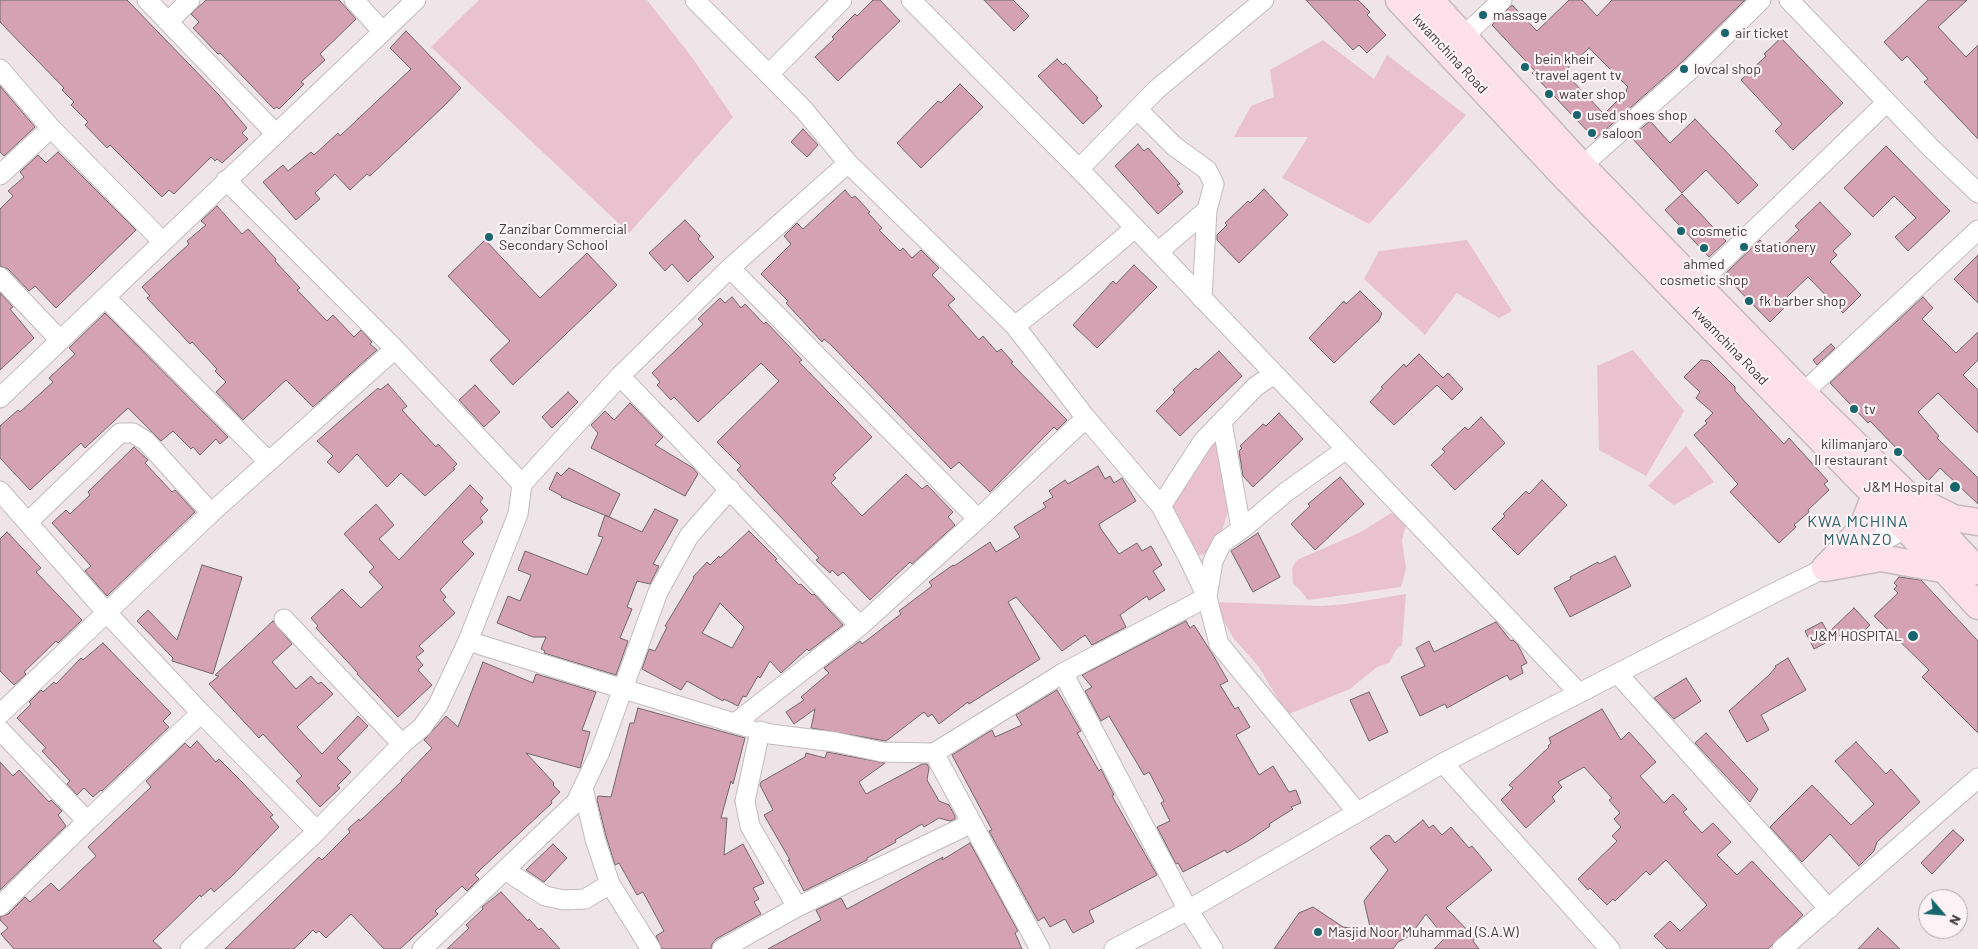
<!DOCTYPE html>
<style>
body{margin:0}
#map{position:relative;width:1978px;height:949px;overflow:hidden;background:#efe5e8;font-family:Barlow,sans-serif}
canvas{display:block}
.north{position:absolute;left:1918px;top:889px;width:50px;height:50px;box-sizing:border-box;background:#fdf2f5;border:1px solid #b1a8ab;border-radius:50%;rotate:117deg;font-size:14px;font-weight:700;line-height:20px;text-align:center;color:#3e3a3b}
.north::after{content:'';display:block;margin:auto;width:18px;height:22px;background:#18656e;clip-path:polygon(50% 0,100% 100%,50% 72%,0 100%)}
</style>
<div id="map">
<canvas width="1978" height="949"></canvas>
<div class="north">N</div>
</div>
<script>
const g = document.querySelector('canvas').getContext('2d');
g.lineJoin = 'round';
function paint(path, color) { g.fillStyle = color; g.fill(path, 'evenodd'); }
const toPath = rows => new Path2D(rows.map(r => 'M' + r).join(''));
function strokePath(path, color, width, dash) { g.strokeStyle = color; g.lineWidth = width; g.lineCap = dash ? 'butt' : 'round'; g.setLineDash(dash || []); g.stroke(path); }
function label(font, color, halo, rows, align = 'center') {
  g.font = font + ' Barlow,sans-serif'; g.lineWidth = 4.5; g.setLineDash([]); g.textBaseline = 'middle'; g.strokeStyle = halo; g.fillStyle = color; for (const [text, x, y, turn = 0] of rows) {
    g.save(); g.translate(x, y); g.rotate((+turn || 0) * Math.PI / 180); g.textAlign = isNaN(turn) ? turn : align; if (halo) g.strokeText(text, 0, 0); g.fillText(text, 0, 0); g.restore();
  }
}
paint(toPath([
 [479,0,647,0,691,56,733,117,629,233,431,47],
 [1323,40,1374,79,1387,55,1466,115,1369,224,1282,178,1308,137,1234,137,1251,106,1274,97,1270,70],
 [1467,240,1512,311,1499,318,1457,293,1425,335,1364,279,1379,251],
 [1633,350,1684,411,1646,476,1599,450,1597,366],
 [1220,439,1228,511,1223,528,1216,542,1206,554,1193,556,1173,517,1173,503,1205,450],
 [1686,446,1714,482,1674,505,1648,486],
 [1391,513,1407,521,1402,540,1406,569,1401,587,1308,600,1301,591,1293,584,1292,568,1297,560,1361,532],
 [1406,594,1402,645,1396,650,1389,663,1377,667,1350,689,1287,715,1259,667,1234,639,1213,602,1321,606,1346,604]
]), '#eac1ce');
const building = toPath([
 [0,0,127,0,219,95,247,128,242,133,248,139,222,163,217,159,215,161,211,157,174,194,169,190,162,197,110,145,107,148,85,125,88,122,71,105,74,102,62,90,64,88,0,22,0,0],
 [206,0,339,0,356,19,320,54,325,60,301,82,304,84,279,109,277,107,274,109,220,53,218,54,193,28,199,22,191,14,206,0],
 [873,0,880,0,900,21,838,81,815,57,834,39,832,37,855,14,857,16,873,0],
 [984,0,1013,0,1029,16,1014,31,984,0],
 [1306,0,1358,0,1370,12,1367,15,1386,35,1367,53,1359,45,1353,50,1306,0],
 [1569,0,1582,0,1597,16,1612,0,1745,0,1681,63,1595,139,1532,73,1535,71,1492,25,1512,5,1537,31,1569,0],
 [1589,48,1628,87,1626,90,1627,91,1604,114,1564,72,1589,48],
 [1928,0,1967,0,1938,27,1966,57,1978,45,1978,139,1924,82,1928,79,1907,56,1902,61,1884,42,1928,0],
 [406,31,461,88,445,105,370,176,367,174,350,190,335,174,315,193,320,199,296,220,263,182,283,165,288,171,311,152,314,155,338,133,340,136,411,69,390,48,406,31],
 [1781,38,1843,103,1793,150,1775,131,1782,124,1741,80,1766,56,1764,54,1781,38],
 [1057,59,1063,65,1065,63,1098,98,1096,99,1102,106,1083,124,1038,76,1057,59],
 [960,84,983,107,921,168,897,143,938,101,941,103,960,84],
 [0,86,35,127,4,156,0,152,0,86],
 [1695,119,1758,185,1738,204,1706,170,1682,193,1631,137,1650,121,1670,143,1695,119],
 [803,129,818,145,807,157,791,142,803,129],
 [1138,144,1144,151,1148,148,1180,184,1177,185,1183,192,1158,214,1115,166,1138,144],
 [1886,146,1950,211,1908,251,1895,237,1916,218,1894,196,1873,217,1844,188,1886,146],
 [58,152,136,230,56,308,35,286,29,291,8,269,0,266,0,209,13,196,8,191,24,177,20,172,38,155,46,163,58,152],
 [1264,189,1288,215,1239,263,1217,240,1217,235,1227,225,1225,223,1248,201,1250,203,1264,189],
 [845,190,852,198,855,196,870,212,868,213,882,228,879,230,900,251,903,248,912,258,921,250,939,268,932,275,955,299,948,305,979,340,983,336,997,352,1001,349,1013,362,1011,363,1067,420,1057,430,1054,427,990,492,959,462,951,469,830,344,824,339,822,342,786,303,788,301,761,274,791,244,784,236,797,223,803,229,845,190],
 [1682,194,1726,241,1709,257,1665,210,1682,194],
 [1820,202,1851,234,1833,251,1837,255,1830,262,1861,295,1843,313,1808,277,1787,297,1791,301,1770,322,1724,275,1760,240,1774,254,1799,230,1795,226,1820,202],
 [217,206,242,234,248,229,276,259,275,261,300,288,297,290,327,321,333,315,354,337,361,330,372,342,370,344,377,350,313,407,286,380,243,420,216,392,226,382,215,371,217,369,192,342,190,344,147,298,150,296,142,287,189,244,187,241,206,225,201,221,217,206],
 [685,220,700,236,698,239,714,257,688,282,672,264,665,271,649,253,685,220],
 [485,240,540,298,587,253,617,285,513,385,490,360,510,341,448,276,485,240],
 [1978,255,1978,303,1954,279,1978,255],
 [1134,265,1157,287,1097,348,1073,325,1113,281,1116,284,1134,265],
 [1360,291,1382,313,1379,320,1334,363,1309,338,1344,301,1346,304,1360,291],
 [0,293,13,307,10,309,34,338,0,370,0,293],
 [732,297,741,308,745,304,764,324,766,322,802,360,799,362,872,437,833,475,836,478,831,483,862,516,906,474,922,489,927,485,953,512,948,517,955,525,912,564,910,562,870,600,843,572,838,576,832,570,830,573,816,560,819,558,737,470,741,466,717,442,779,381,761,363,698,422,674,397,671,400,657,385,660,382,652,373,703,324,698,319,720,298,725,303,732,297],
 [1923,297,1933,308,1922,319,1956,353,1978,332,1978,360,1963,375,1978,390,1978,433,1938,393,1918,412,1939,436,1937,438,1978,478,1978,504,1940,468,1928,481,1870,421,1868,423,1830,383,1923,297],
 [105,313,228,437,220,444,216,439,200,455,193,447,191,449,173,431,161,441,128,408,85,448,81,443,30,490,0,458,0,426,18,410,20,412,53,382,49,378,75,354,69,348,105,313],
 [1831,344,1835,348,1817,365,1813,360,1831,344],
 [1219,351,1242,376,1180,436,1156,411,1175,392,1173,390,1196,368,1198,370,1219,351],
 [1419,354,1443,378,1448,373,1463,389,1452,400,1437,385,1394,425,1370,402,1383,388,1381,387,1404,364,1406,367,1419,354],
 [1701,360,1709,361,1735,387,1735,391,1784,444,1789,438,1828,481,1824,484,1829,490,1808,510,1809,512,1794,525,1796,527,1779,543,1730,492,1738,484,1694,435,1707,423,1705,421,1713,413,1696,398,1700,392,1684,377,1701,360],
 [388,384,407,406,402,410,436,447,438,444,457,464,453,468,455,469,425,496,401,473,387,487,357,454,339,473,327,462,333,456,317,441,378,388,380,390,388,384],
 [475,385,500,412,484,427,459,400,475,385],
 [568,392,578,402,552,428,542,417,568,392],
 [630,403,663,437,655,445,693,468,698,474,685,496,591,448,598,433,591,425,605,411,614,420,630,403],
 [1279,413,1303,439,1253,487,1243,476,1239,451,1242,448,1240,446,1263,424,1266,426,1279,413],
 [1481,417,1505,443,1455,490,1431,465,1445,452,1442,449,1465,427,1468,430,1481,417],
 [134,447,148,460,145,463,172,492,175,490,195,512,107,596,85,571,91,566,52,523,66,510,70,514,90,495,88,492,134,447],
 [1098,466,1105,479,1110,476,1114,483,1122,478,1136,501,1099,524,1101,529,1119,554,1137,543,1142,551,1151,546,1162,565,1153,571,1165,590,1149,600,1147,596,1120,615,1126,627,1092,645,1085,635,1062,651,1016,597,1008,602,1040,659,969,704,968,702,939,724,932,714,928,717,924,712,886,741,811,728,815,709,794,724,786,712,804,700,801,697,829,673,824,668,860,641,862,644,901,614,899,611,932,586,929,582,953,565,954,566,990,542,996,552,1020,537,1014,527,1046,507,1043,503,1053,497,1049,491,1065,480,1068,484,1098,466],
 [569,468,620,494,609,517,561,497,562,496,549,489,557,472,561,476,569,468],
 [1340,477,1364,504,1315,550,1291,524,1310,506,1308,504,1340,477],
 [1542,480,1567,505,1518,555,1492,529,1505,516,1503,514,1526,491,1529,494,1542,480],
 [470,485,483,498,480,502,488,510,480,518,483,522,462,542,474,554,440,590,446,597,443,600,455,613,419,646,424,651,416,657,423,665,418,670,432,685,398,717,357,674,358,673,316,628,318,626,311,618,342,589,361,608,383,587,369,572,374,567,344,534,376,504,394,525,379,539,399,560,470,485],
 [655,509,678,520,653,564,659,566,650,584,637,581,627,607,632,609,620,638,628,641,616,675,544,653,545,651,541,649,546,637,533,637,497,623,508,596,520,601,531,575,518,570,525,551,587,575,603,537,598,536,605,515,642,532,655,509],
 [749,531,777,559,775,560,799,585,801,584,812,595,814,594,843,625,809,651,807,649,781,673,770,661,760,678,758,676,746,697,743,696,738,706,724,699,723,701,687,681,681,690,642,669,649,649,655,651,667,627,665,626,694,578,693,577,707,562,710,565,719,556,720,558,749,531],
 [720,603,744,627,732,648,702,633,720,603],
 [7,532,41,568,36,572,82,620,58,643,56,641,24,672,26,674,14,685,0,671,0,539,7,532],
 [1258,533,1280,577,1253,592,1231,551,1258,533],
 [1615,556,1631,586,1570,617,1554,588,1571,579,1570,577,1598,562,1599,564,1615,556],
 [202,565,242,577,213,674,172,661,173,658,137,621,148,610,177,640,202,565],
 [1899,577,1921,580,1978,641,1978,733,1922,677,1929,670,1874,616,1898,593,1894,589,1897,586,1894,583,1899,577],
 [1854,608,1870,625,1859,636,1852,629,1814,649,1805,631,1822,622,1828,633,1854,608],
 [273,621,292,644,272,662,296,689,311,676,318,684,321,682,333,694,297,727,322,754,358,716,368,726,337,758,351,772,337,786,340,788,320,807,296,781,302,776,263,734,259,738,209,684,219,676,215,675,273,621],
 [1186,621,1190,628,1194,625,1213,655,1228,681,1220,685,1235,709,1238,707,1250,727,1236,735,1259,775,1273,766,1289,792,1296,790,1301,803,1291,807,1293,809,1269,824,1270,826,1248,841,1227,853,1225,850,1183,872,1178,863,1176,864,1157,827,1170,821,1161,803,1164,801,1149,772,1144,775,1109,716,1101,721,1085,691,1092,687,1082,675,1186,621],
 [1496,622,1511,641,1513,640,1518,645,1527,663,1521,666,1523,673,1510,680,1507,675,1447,708,1445,704,1420,716,1401,677,1425,666,1416,648,1429,641,1434,652,1496,622],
 [103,643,171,713,163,721,169,727,102,791,101,790,93,797,84,788,77,795,67,784,70,781,42,751,46,748,17,718,31,704,29,702,41,690,43,692,54,682,56,684,81,658,83,660,103,643],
 [1788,658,1806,690,1761,715,1769,730,1747,742,1729,711,1769,675,1776,667,1775,666,1788,658],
 [483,662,533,683,536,674,596,692,582,730,590,732,580,768,526,753,554,783,553,785,560,792,551,801,552,803,482,868,475,875,479,879,467,891,462,886,435,911,438,914,400,949,384,949,351,914,326,938,319,931,316,933,313,930,294,949,225,949,319,857,322,860,350,832,348,829,359,819,360,821,402,781,401,780,432,748,424,740,446,716,458,727,483,662],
 [1686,678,1701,701,1674,719,1654,698,1686,678],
 [1057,690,1081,731,1077,733,1099,771,1101,769,1114,795,1112,796,1157,875,1089,911,1094,922,1073,933,1065,919,1050,927,1044,917,1038,921,989,831,992,830,952,755,992,730,995,737,1022,725,1016,715,1057,690],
 [1369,692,1388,732,1369,741,1350,700,1369,692],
 [638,708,745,738,733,784,731,781,721,818,727,818,724,855,743,844,764,883,753,888,759,899,754,902,761,914,716,939,712,944,711,949,662,949,656,936,664,931,643,892,637,895,619,863,615,865,606,836,597,800,598,796,611,797,630,723,634,723,638,708],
 [1602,709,1621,740,1629,732,1656,762,1640,776,1664,803,1673,794,1687,809,1683,812,1702,833,1713,823,1731,842,1717,855,1737,875,1752,861,1803,915,1768,949,1667,949,1654,936,1670,921,1680,931,1707,905,1666,860,1650,875,1646,871,1615,901,1613,899,1607,905,1590,888,1588,890,1578,879,1617,841,1612,836,1621,827,1614,819,1620,813,1609,800,1612,798,1584,767,1558,782,1562,787,1552,797,1555,801,1526,828,1501,800,1513,788,1509,785,1549,747,1548,746,1551,743,1549,738,1602,709],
 [1706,733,1758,789,1750,802,1695,743,1706,733],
 [197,741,216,762,219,759,242,782,273,815,270,817,279,827,232,876,214,892,211,888,201,897,200,895,153,941,162,949,14,949,1,934,8,928,0,920,0,917,8,914,25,897,30,902,51,883,59,891,96,856,88,847,151,787,146,781,185,743,190,748,197,741],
 [1856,742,1886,774,1891,769,1920,802,1877,842,1874,851,1859,866,1830,834,1802,862,1770,827,1812,785,1851,825,1874,804,1835,761,1856,742],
 [827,752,885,763,859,782,866,794,922,764,927,764,929,768,927,780,939,801,949,805,955,816,955,819,950,821,939,818,924,827,922,824,895,840,896,842,867,858,867,860,804,891,788,860,790,860,764,815,773,810,760,785,761,782,805,757,806,753,825,758,827,752],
 [0,762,13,776,19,770,49,802,51,800,62,811,58,815,66,826,0,890,0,762],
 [1423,820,1429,828,1433,825,1442,835,1451,827,1469,848,1472,846,1492,870,1446,908,1475,938,1473,941,1479,949,1434,949,1445,938,1426,914,1410,936,1398,942,1393,949,1274,949,1299,913,1313,907,1343,927,1371,931,1364,901,1388,870,1370,848,1386,835,1387,836,1389,835,1395,843,1423,820],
 [1953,830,1964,840,1932,874,1921,863,1953,830],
 [970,843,1018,931,1015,933,1022,949,768,949,821,920,816,910,841,898,847,909,943,857,942,860,970,843],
 [553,844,567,858,544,882,526,870,553,844],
 [501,892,528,921,529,919,539,930,541,928,560,949,447,949,469,928,466,925,483,909,482,907,501,892],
 [1878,928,1900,949,1858,949,1878,928]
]);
paint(building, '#d5a2b3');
strokePath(building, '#70676a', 1);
const street = toPath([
 [147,0,276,134],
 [354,0,382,31],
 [695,0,804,110,848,163,1015,326,1086,418,1161,506,1189,559,1207,597,1219,644,1357,812],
 [911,0,1079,169,1156,90,1264,0],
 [1789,0,1931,148,1978,193],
 [168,22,190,0],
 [1463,37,1502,0],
 [0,69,51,128,163,242],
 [769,74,842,0],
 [1138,110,1174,146,1207,170,1214,184,1207,210,1158,252],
 [1079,169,1579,693],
 [1574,173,1690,70,1761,0],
 [0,175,51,128],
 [730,268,978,519,1086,418],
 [0,277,60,340],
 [1697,285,1887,102],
 [106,298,268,461],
 [1202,299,1207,210],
 [1015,326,1077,277,1135,228],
 [620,376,860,626],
 [1803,393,1978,230],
 [0,398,416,0],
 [1222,422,1241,528],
 [522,484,620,376,730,268,848,163],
 [0,491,107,613,201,713,317,831],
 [1161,506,1203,441,1255,387,1274,374],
 [28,522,120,433,133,433,146,441,211,513],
 [1857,542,1891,514,1903,507],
 [1207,597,1213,561,1222,543,1247,525,1286,492,1345,450],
 [284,619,402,744],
 [468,641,747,727],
 [1063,673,1188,910,1213,949],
 [1618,674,1829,909],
 [0,714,211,513,395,349],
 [735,723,860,626,978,519],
 [0,730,87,821,0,906],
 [934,753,1040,949],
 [1443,763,1610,949],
 [583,788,595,839,610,884,651,949],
 [87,821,201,713],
 [505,870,545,896,564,900,585,899,610,884],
 [797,907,750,826,745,801,760,731,770,734,835,742,882,752,934,753,1063,673,1207,597],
 [190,949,311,837,402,744,422,727,438,705,468,641,518,514,522,484,395,349,226,180],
 [422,949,576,802,600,752,658,592,689,536,730,489],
 [722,949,797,907,972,823],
 [1114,949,1188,910,1443,763,1778,591,1825,568,1845,556,1865,551,1915,523],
 [1782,949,1978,778]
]);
const secondary = toPath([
 [1399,0,1567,179,1875,495,1978,606],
 [1430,0,1582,166,1803,393,1905,493,1978,571],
 [1921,502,1953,518,1978,522],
 [1825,568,1881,558,1947,570],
 [1825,568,1862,529,1875,495]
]);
strokePath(street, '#c4babd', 21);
strokePath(secondary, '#c4babd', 29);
strokePath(street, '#fff', 19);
strokePath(secondary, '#fee0eb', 26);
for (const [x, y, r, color] of [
 [1483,15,5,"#18656e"],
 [1725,33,5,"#18656e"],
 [1525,67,5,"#18656e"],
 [1684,69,5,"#18656e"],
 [1549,94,5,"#18656e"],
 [1577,115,5,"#18656e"],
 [1592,133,5,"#18656e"],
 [1681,231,5,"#18656e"],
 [489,237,5,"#18656e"],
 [1744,247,5,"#18656e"],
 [1704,248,5,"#18656e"],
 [1749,301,5,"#18656e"],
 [1854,409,5,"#18656e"],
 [1898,452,5,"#18656e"],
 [1955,487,6,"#18656e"],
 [1913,636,6,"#18656e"],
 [1318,932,5,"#18656e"]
]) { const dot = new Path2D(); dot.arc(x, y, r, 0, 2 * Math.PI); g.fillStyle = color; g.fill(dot); strokePath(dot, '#fdf2f5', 2); }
label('14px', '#3e3a3b', '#fdf2f5', [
 ["massage",1493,15],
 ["air ticket",1735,33],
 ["bein kheir",1535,59],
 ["travel agent tv",1535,75],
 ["lovcal shop",1694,69],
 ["water shop",1559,94],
 ["used shoes shop",1587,115],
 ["saloon",1602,133],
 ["Zanzibar Commercial",499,229],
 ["Secondary School",499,245],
 ["cosmetic",1691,231],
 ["stationery",1754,247],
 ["ahmed",1704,264,"center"],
 ["cosmetic shop",1704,280,"center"],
 ["fk barber shop",1759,301],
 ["tv",1864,409],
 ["kilimanjaro",1888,444,"right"],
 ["II restaurant",1888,460,"right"],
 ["J&M Hospital",1944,487,"right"],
 ["J&M HOSPITAL",1902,636,"right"],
 ["Masjid Noor Muhammad (S.A.W)",1328,932]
], 'left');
label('14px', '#3e3a3b', '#fdf2f5', [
 ["kwamchina Road",1450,54,47],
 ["kwamchina Road",1730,346,46]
]);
g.letterSpacing = '1px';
label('16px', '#286168', '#fdf2f5', [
 ["KWA MCHINA",1858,522],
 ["MWANZO",1858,540]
]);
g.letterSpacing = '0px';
</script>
